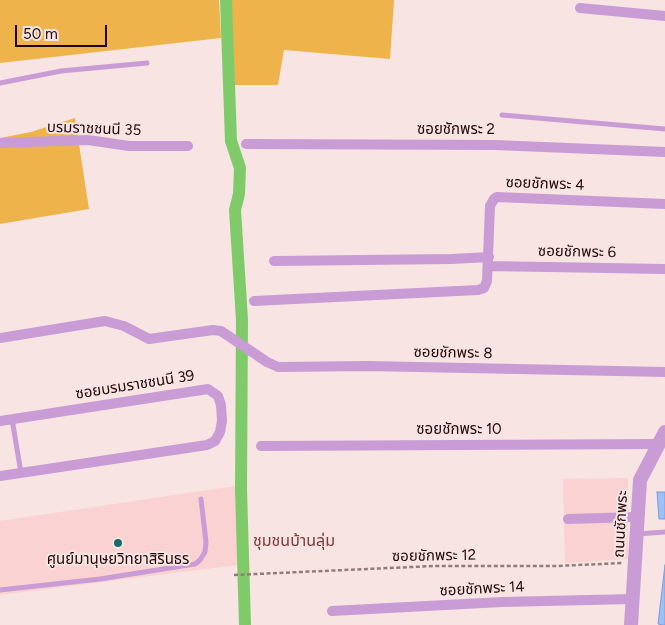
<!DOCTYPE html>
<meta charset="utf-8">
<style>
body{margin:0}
#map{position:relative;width:665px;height:625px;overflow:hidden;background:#f7e4e3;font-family:Figtree,sans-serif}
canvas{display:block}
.scale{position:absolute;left:15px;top:25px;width:92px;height:22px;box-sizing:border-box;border:2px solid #240608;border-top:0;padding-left:6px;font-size:15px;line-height:18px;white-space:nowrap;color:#240608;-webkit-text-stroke:4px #f7e4e3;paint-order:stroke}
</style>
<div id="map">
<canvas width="665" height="625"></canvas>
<div class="scale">50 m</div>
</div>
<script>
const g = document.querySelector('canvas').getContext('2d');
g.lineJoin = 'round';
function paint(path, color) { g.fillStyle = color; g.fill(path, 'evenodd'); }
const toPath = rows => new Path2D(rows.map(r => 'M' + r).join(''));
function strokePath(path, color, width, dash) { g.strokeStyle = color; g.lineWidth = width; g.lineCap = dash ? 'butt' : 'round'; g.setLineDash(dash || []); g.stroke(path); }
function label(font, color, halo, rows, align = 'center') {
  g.font = font + ' Figtree,"Noto Sans Thai",sans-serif'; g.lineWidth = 4; g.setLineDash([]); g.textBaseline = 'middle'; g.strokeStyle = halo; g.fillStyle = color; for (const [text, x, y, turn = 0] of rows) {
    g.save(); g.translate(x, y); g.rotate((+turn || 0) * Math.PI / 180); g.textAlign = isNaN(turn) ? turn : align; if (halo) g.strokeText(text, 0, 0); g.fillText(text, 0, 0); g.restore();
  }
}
paint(toPath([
 [628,478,628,559,565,563,563,479],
 [235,486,238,565,0,595,0,521]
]), '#fad2d1');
paint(toPath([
 [0,0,219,0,221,38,0,63],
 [230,0,394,0,390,59,284,50,278,85,234,85],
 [75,118,89,209,0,224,0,138,31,132]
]), '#eeb34b');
strokePath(toPath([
 [226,0,231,141,240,168,239,194,235,210,242,320,241,489,245,625]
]), '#80cb69', 12);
const building = toPath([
 [657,492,665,492,665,519,659,519,657,492],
 [665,565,665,625,663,625,658,624,665,565]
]);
paint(building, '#9ec0f5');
strokePath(building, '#769fdf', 1);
strokePath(toPath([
 [234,575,434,566,557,566,623,563]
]), '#937b7b', 2.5, [4, 2.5]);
strokePath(toPath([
 [0,83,61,71,147,63],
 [502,115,665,129],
 [12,419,21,473],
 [637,534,665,532],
 [0,590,100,579,195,564,200,560,205,552,206,542,201,499]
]), '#c99cd6', 5);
strokePath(toPath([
 [580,8,665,16],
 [0,143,88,140,129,146,188,146],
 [246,144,495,145,665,152],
 [274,261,452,259,489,257],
 [488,266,665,269],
 [254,301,478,290,484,288,487,281,490,206,494,199,497,197,665,204],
 [0,338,105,321,124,326,149,339,213,330,221,331,267,362,278,367,368,366,665,372],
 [0,421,208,389,218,396,221,405,222,421,220,432,215,441,207,445,0,476],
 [261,446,658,444],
 [568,519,636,517],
 [332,611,502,602,633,599]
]), '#c99cd6', 10);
strokePath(toPath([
 [631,625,640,480,665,432]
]), '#c99cd6', 14);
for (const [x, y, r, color] of [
 [118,543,5,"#1c696c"]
]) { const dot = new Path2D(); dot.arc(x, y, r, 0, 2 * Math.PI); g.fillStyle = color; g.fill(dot); strokePath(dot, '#f7e4e3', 2); }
label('15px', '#240608', '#f7e4e3', [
 ["บรมราชชนนี 35",94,129,2],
 ["ซอยชักพระ 2",456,130],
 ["ซอยชักพระ 4",545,184,2],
 ["ซอยชักพระ 6",577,252,1],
 ["ซอยชักพระ 8",453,353,1],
 ["ซอยบรมราชชนนี 39",135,385,-9],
 ["ซอยชักพระ 10",459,430],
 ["ถนนชักพระ",621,524,-87],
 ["ซอยชักพระ 12",434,556,-1],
 ["ซอยชักพระ 14",482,589,-3]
]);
label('15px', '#240608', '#f7e4e3', [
 ["ศูนย์มานุษยวิทยาสิรินธร",118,560]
]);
label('16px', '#83383c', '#f7e4e3', [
 ["ชุมชนบ้านลุ่ม",294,541]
]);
</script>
